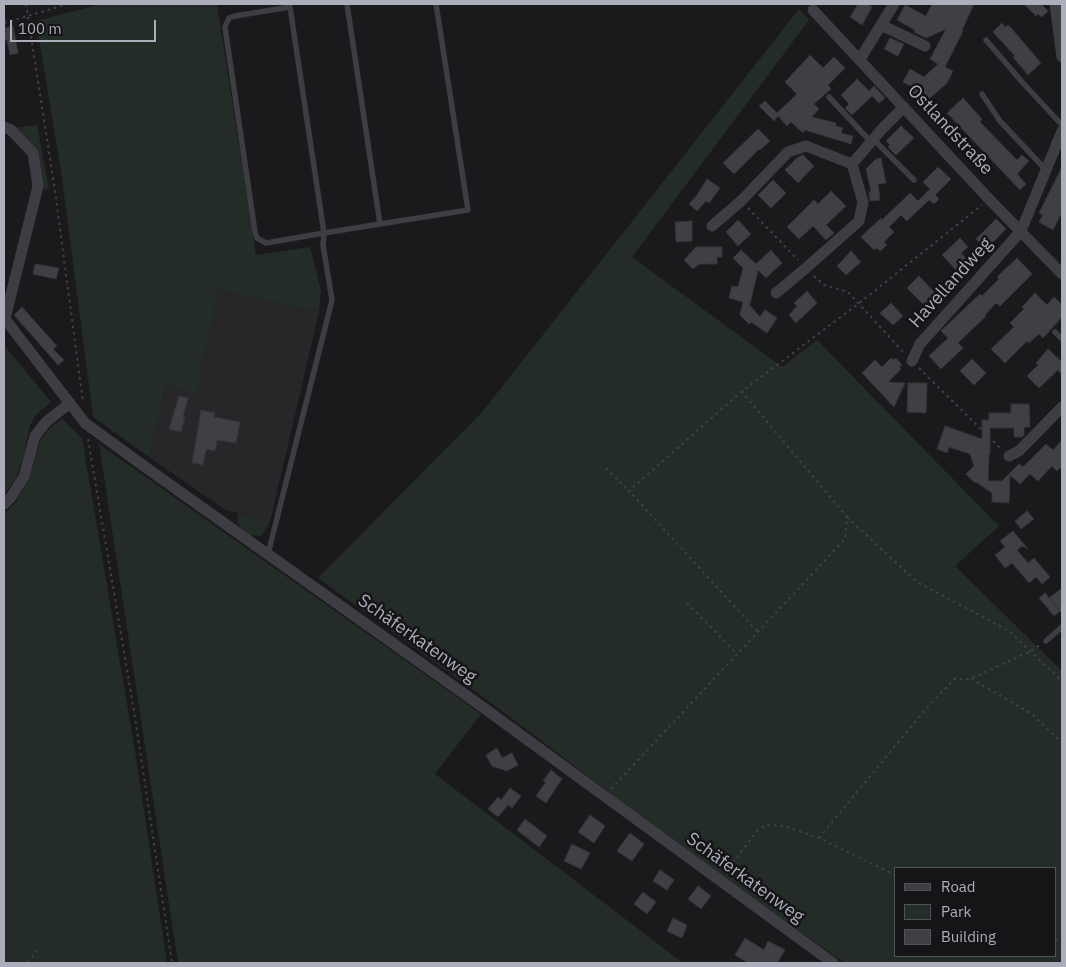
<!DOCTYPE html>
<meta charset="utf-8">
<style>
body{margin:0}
#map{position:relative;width:1066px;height:967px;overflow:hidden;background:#1a1a1c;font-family:"IBM Plex Sans",sans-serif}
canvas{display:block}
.frame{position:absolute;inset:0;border:5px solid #adaebb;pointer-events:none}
.legend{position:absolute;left:894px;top:867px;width:162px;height:90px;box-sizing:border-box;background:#151517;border:1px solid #525259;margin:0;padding:6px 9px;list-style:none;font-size:15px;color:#adaebb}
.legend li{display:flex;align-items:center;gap:10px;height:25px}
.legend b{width:25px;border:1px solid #525259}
.scale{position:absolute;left:10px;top:20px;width:146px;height:22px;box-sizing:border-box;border:2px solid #adaebb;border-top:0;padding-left:6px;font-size:15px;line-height:18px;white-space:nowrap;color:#adaebb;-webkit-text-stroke:4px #151517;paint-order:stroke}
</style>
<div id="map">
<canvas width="1066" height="967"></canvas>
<div class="frame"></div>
<ul class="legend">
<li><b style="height:6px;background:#3d3d43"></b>Road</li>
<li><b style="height:14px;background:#242c27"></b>Park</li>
<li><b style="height:14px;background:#403f43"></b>Building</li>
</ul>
<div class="scale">100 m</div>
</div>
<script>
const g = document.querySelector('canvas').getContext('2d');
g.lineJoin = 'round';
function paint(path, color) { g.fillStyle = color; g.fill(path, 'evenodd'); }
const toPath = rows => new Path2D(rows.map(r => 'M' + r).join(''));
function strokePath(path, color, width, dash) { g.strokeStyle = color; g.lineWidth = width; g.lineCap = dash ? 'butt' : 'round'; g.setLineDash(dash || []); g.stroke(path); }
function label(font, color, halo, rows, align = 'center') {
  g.font = font + ' "IBM Plex Sans",sans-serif'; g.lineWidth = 5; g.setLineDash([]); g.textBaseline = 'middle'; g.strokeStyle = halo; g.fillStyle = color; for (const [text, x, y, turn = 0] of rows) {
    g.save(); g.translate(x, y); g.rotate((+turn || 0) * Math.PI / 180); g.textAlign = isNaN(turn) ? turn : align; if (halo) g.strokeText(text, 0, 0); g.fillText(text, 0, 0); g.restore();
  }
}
paint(toPath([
 [219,291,319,312,270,522,224,509,149,457,166,386,196,393]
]), '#272629');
paint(toPath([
 [102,4,217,4,256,255,310,247,321,291,319,312,219,291,196,394,166,386,149,457,93,417,62,178,36,21],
 [799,9,809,20,632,257,782,367,817,340,999,526,955,566,1062,671,1062,963,845,963,713,871,490,702,318,578,483,411],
 [895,868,1055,868,1055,956,895,956],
 [37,125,49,189,41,190,36,158,14,128],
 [4,345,51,402,36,415,30,425,24,455,16,478,4,495],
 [62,419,82,438,136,757,167,963,4,963,4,514,15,503,29,480,41,439,51,427],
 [99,444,481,714,435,774,683,963,178,963],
 [238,513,270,522,262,536,249,535,237,523]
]), '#242c27');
const building = toPath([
 [858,4,867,4,872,7,862,25,850,17,858,4],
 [932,4,974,4,962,30,963,31,945,67,953,71,947,83,929,99,923,92,917,99,910,93,914,88,903,82,910,69,924,77,938,64,930,59,946,29,926,38,914,32,915,30,897,20,905,5,926,16,932,4],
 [1024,4,1041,4,1048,11,1042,17,1038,14,1036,16,1024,4],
 [1002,23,1005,27,1008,25,1012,29,1041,63,1028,75,1013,57,1015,56,993,32,1002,23],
 [13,26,18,53,10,55,7,40,4,40,4,32,6,31,5,28,13,26],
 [890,38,904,44,898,56,884,49,890,38],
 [810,55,823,68,834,57,845,68,828,85,831,89,814,104,819,109,812,117,836,123,836,126,843,128,841,133,853,136,851,144,805,130,803,133,791,122,787,126,778,116,774,121,759,106,765,101,777,113,797,94,785,82,810,55],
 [857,79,869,91,874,86,885,98,879,103,872,96,852,115,845,108,849,104,841,95,857,79],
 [963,98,982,119,980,122,1017,160,1022,155,1029,161,1017,174,1026,184,1020,190,947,113,963,98],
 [901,126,914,138,896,155,888,147,890,145,886,141,901,126],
 [758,129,770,141,760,150,759,149,734,174,723,163,758,129],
 [803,155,814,166,798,183,785,170,798,157,803,155],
 [881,158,886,183,878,184,880,200,870,201,869,192,871,191,866,169,876,159,881,158],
 [938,167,951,179,935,195,939,199,934,204,929,200,907,221,901,215,889,227,894,232,884,242,887,245,880,251,877,248,874,250,861,237,881,218,882,220,910,193,918,201,930,189,923,182,938,167],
 [1062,167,1062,212,1053,230,1039,222,1043,215,1039,213,1062,167],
 [707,179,720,188,709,203,706,201,697,211,689,204,697,195,707,179],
 [773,180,786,193,771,208,758,195,773,180],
 [831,191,846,206,826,225,834,233,826,240,813,226,799,239,787,227,814,200,818,204,831,191],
 [996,219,1006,229,986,249,976,239,996,219],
 [738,220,751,234,738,246,726,232,738,220],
 [692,221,692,241,676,242,675,222,692,221],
 [960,238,968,247,961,253,971,264,960,274,942,255,960,238],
 [696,247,722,247,722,257,717,257,717,264,699,264,693,269,684,260,696,247],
 [741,250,756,264,771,250,782,263,766,278,758,270,750,304,748,303,760,317,765,310,777,318,767,333,751,322,749,324,740,315,743,302,729,298,732,286,738,287,743,268,733,258,741,250],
 [851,251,861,262,846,275,837,266,851,251],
 [1017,258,1032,274,1000,306,996,303,985,315,986,316,958,343,963,348,941,369,929,356,948,338,941,331,980,294,982,296,999,279,997,277,1017,258],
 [35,264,59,268,56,279,33,274,35,264],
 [919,276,936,294,924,305,907,288,919,276],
 [807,291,817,303,796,323,789,315,797,306,794,303,807,291],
 [1035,293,1047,305,1054,297,1062,305,1062,317,1043,338,1039,334,1029,343,1027,341,1005,363,991,349,1014,327,1010,323,1024,309,1022,307,1035,293],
 [891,303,903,316,893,325,880,313,891,303],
 [22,307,57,346,53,349,64,360,58,365,14,315,22,307],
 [1048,349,1062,362,1062,375,1058,370,1039,388,1027,376,1038,365,1036,363,1048,349],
 [891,358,893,360,896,358,902,365,899,367,901,369,888,382,905,383,894,407,862,373,875,360,882,367,891,358],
 [972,359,986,373,974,385,960,371,972,359],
 [908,383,927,383,926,413,907,412,908,383],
 [179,396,188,398,183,417,185,417,181,432,169,429,179,396],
 [1011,404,1029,404,1030,427,1024,427,1024,435,1022,437,1014,437,1014,428,990,428,990,454,989,455,988,481,1002,481,1019,464,1023,467,1046,444,1053,450,1062,440,1062,466,1057,471,1052,466,1038,481,1030,474,1020,484,1010,475,1009,503,992,502,992,493,976,482,975,483,966,474,974,466,970,454,949,447,947,453,937,449,945,426,982,439,982,420,989,420,989,413,1011,413,1011,404],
 [201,410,215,413,214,417,240,422,236,443,217,440,215,451,206,449,203,465,192,463,201,410],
 [1027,511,1034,519,1021,529,1015,521,1027,511],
 [1013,531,1028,549,1022,546,1017,550,1028,563,1034,558,1050,577,1042,584,1036,577,1029,583,1012,563,1005,568,995,555,1005,547,1000,541,1013,531],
 [1062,588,1062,614,1049,598,1062,588],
 [1045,593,1060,611,1054,616,1039,598,1045,593],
 [497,748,502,758,512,753,518,765,507,771,492,766,486,755,497,748],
 [551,770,562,779,546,803,536,796,546,782,543,781,551,770],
 [510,788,521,796,512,808,508,805,498,817,488,809,498,797,501,800,510,788],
 [590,815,605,826,594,843,578,832,590,815],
 [525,819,547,836,539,847,517,830,525,819],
 [630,833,644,844,632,861,617,851,630,833],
 [572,844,590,853,581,869,564,861,572,844],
 [660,870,674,880,667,890,653,881,660,870],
 [698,886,711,896,701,909,688,899,698,886],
 [643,892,656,902,647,914,634,904,643,892],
 [673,918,687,925,682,938,667,931,673,918],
 [745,938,764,950,768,941,785,950,777,963,748,963,735,955,745,938]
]);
paint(building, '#403f43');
strokePath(building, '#353438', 1);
strokePath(toPath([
 [26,4,54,184,83,402],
 [4,23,68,4],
 [748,208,798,260],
 [814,276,824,285,848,292,905,354],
 [919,368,1001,449],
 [88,439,134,711,172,963],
 [606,468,629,491],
 [847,517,917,582,1009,631,1062,681],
 [687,603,737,654],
 [757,631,629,491,741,392,858,304,982,205],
 [971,679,1032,714,1062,743],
 [611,789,845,539,847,517,742,392],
 [819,838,924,711,954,679,970,679,1031,651,1040,645],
 [725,873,757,831,766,825,784,826,819,838,895,875],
 [1055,940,1062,943],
 [28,963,39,947]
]), '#414148', 2, [2.5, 4]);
strokePath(toPath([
 [986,40,1023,83,1062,125],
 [982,94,1000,121,1046,170],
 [829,97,871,142],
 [873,139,914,180],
 [380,224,468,210,436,4],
 [1055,332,1062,339],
 [268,554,332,300,323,245,324,233,290,7,235,16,229,18,225,27,255,232,257,238,266,243,324,233,380,224,347,4],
 [1046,641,1062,627]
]), '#3d3d43', 5.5);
strokePath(toPath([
 [894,4,881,25,925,46],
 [1055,4,1062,57],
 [813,10,989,199,1062,274],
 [860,59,881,25],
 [4,127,11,130,33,153,38,186,5,319,85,423,148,469,484,708,833,963],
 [712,226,741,201,788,152,806,146,852,164,882,129,904,107],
 [776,293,806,268,859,221,863,202,852,164],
 [912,361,920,344,1021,231,1062,131],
 [1009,456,1019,451,1062,407],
 [4,504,11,497,24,477,35,436,46,422,70,403]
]), '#3d3d43', 11);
label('18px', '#adaebb', '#151517', [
 ["Ostlandstraße",950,130,47],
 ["Havellandweg",951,283,-48],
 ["Schäferkatenweg",417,639,35],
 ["Schäferkatenweg",745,878,36]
]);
</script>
